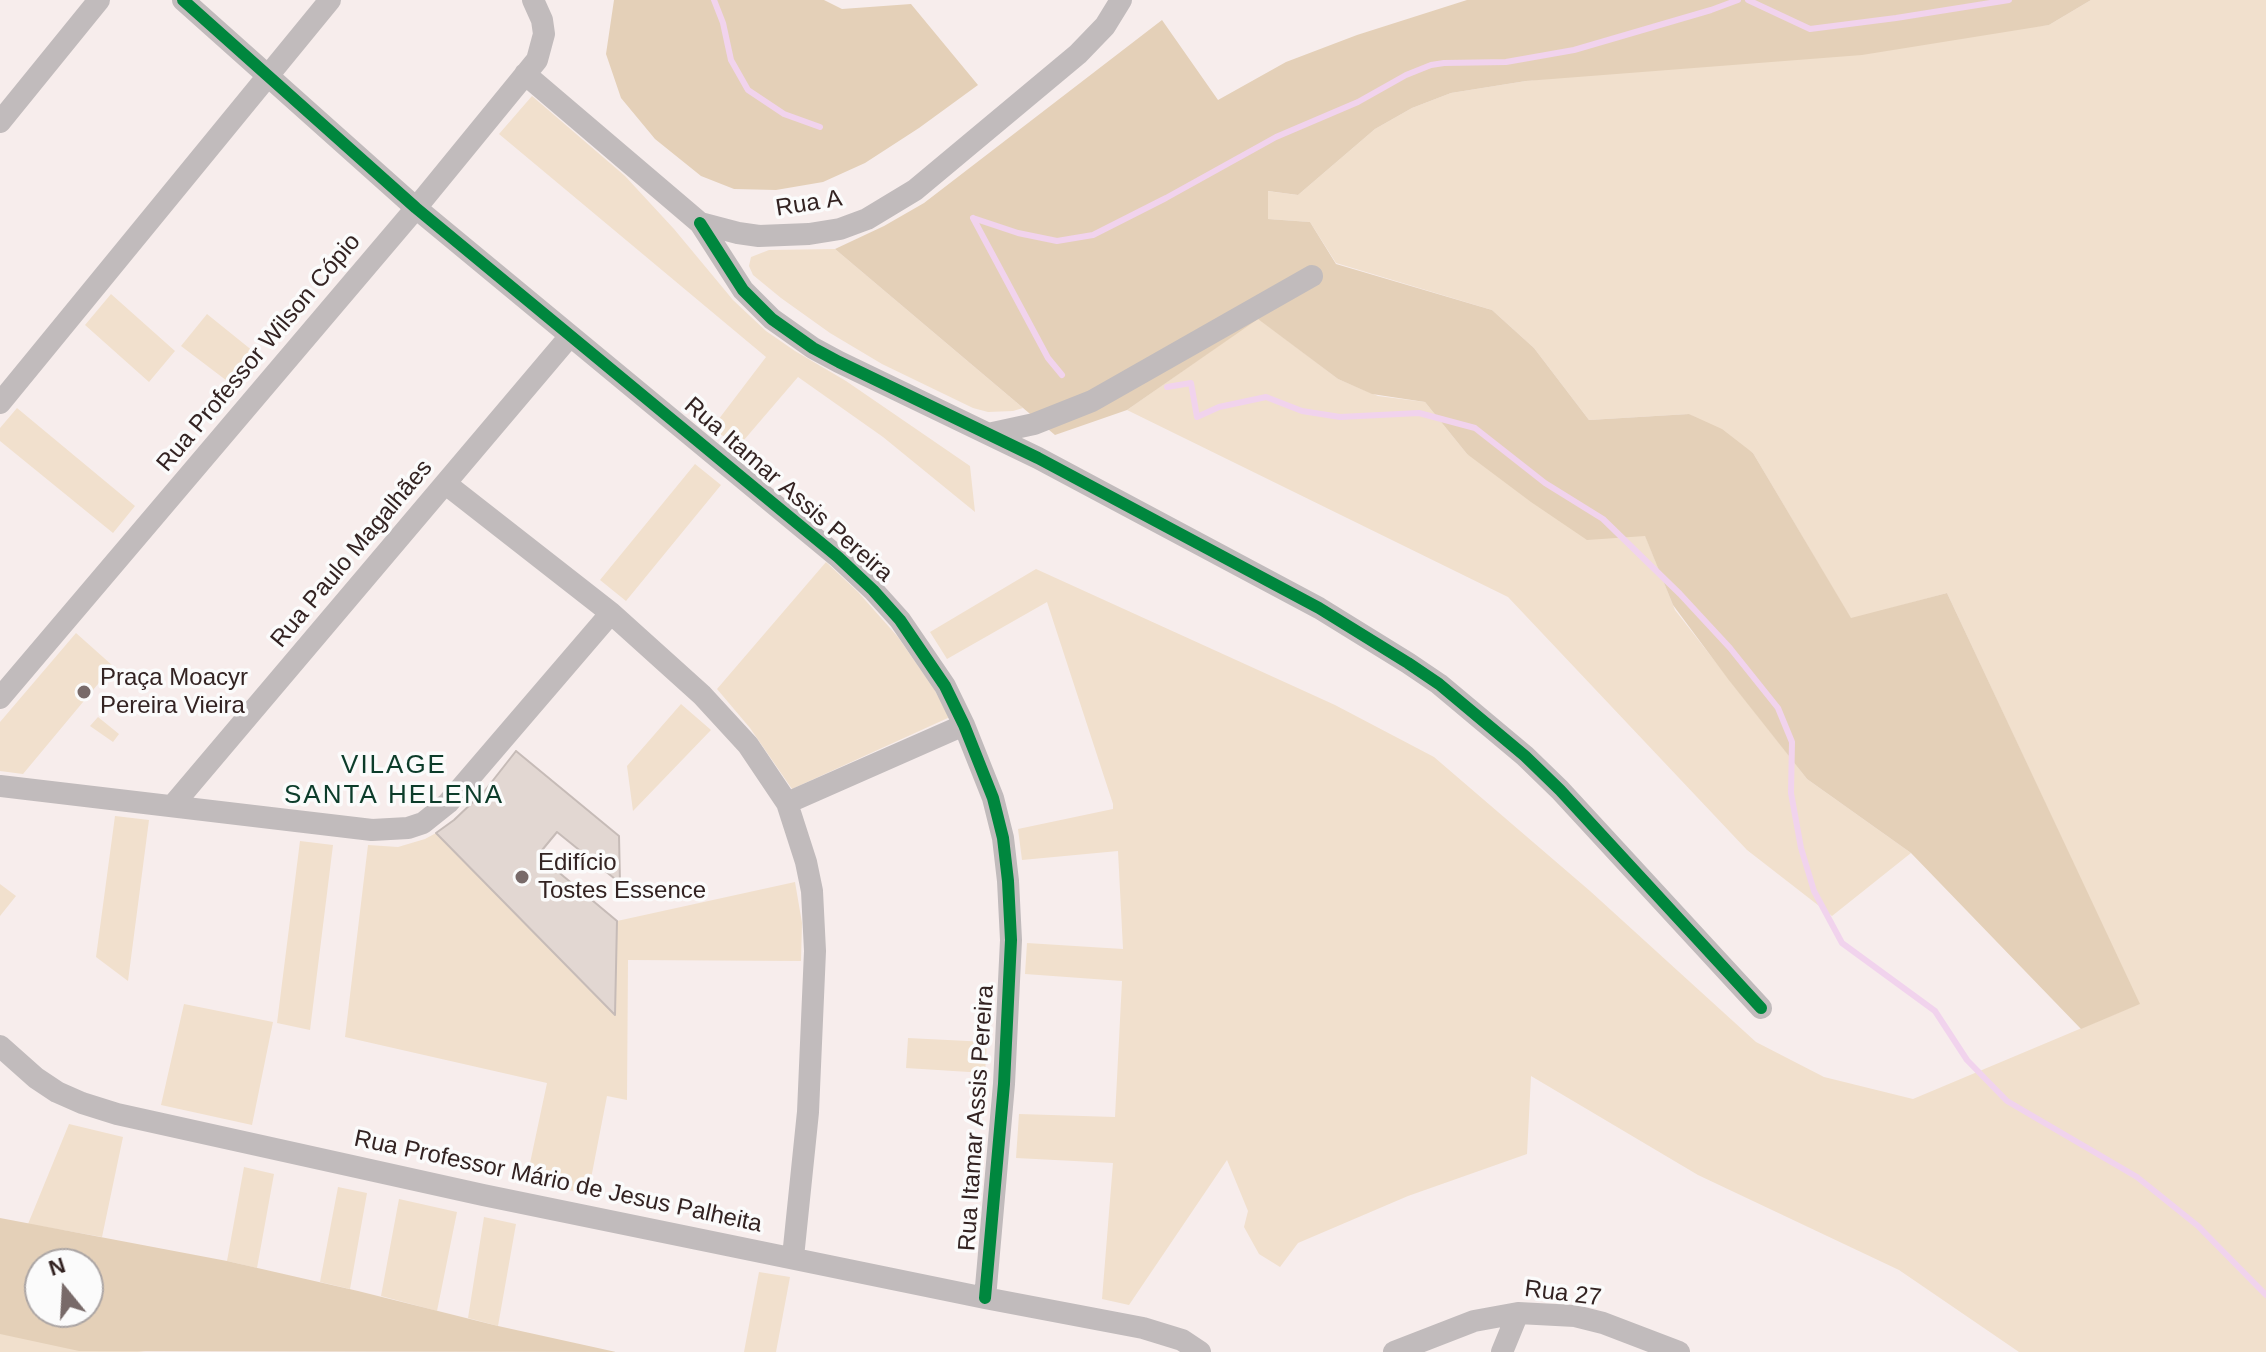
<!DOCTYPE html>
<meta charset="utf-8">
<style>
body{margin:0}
#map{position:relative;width:2266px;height:1352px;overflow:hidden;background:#f7edec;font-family:Helvetica,sans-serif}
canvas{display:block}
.north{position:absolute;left:24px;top:1248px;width:80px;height:80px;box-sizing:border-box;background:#fbfbfb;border:2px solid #aba5a4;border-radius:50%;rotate:342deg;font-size:22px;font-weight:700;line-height:32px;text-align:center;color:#332322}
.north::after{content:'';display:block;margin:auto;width:28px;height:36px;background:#786a69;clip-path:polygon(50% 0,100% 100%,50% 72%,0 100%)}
</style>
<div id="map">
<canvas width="2266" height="1352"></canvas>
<div class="north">N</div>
</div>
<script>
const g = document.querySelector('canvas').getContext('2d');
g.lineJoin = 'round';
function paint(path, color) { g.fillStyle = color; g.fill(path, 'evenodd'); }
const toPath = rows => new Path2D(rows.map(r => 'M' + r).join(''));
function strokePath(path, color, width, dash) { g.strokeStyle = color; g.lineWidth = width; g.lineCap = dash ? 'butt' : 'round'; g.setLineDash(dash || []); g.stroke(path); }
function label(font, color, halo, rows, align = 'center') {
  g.font = font + ' Helvetica,sans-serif'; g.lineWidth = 7; g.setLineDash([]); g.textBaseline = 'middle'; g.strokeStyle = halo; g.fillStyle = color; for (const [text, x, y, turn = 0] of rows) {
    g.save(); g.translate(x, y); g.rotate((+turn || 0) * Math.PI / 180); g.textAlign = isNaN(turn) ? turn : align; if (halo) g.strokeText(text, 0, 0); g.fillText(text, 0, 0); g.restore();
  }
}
paint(toPath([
 [2091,0,2266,0,2266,1352,2019,1352,1899,1270,1698,1175,1531,1076,1527,1154,1408,1196,1298,1243,1280,1267,1259,1254,1244,1227,1248,1211,1227,1160,1129,1305,1102,1299,1113,1163,1016,1158,1019,1114,1115,1117,1122,981,1025,974,1027,943,1123,949,1118,851,1022,860,1018,829,1113,809,1113,804,1047,602,947,659,930,632,1036,569,1335,705,1434,757,1590,891,1756,1042,1824,1077,1913,1099,2139,1004,1947,593,1851,619,1753,453,1689,414,1589,420,1534,348,1492,310,1336,263,1310,222,1268,219,1267,191,1298,195,1375,129,1412,108,1451,93,1526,81,2049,25],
 [532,96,625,176,674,229,733,300,766,331,795,351,846,381,970,466,975,512,883,437,798,377,738,447,712,428,766,357,499,134],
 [835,249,1023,408,1013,411,988,412,973,408,882,364,830,333,781,298,753,275,749,266,751,257,769,250],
 [111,294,175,351,149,382,85,325],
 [207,314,264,360,239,390,181,346],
 [1258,318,1338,379,1378,396,1425,402,1467,454,1645,535,1675,610,1807,779,1911,853,1832,916,1747,850,1508,597,1127,410],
 [17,408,135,506,113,533,0,441,0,428],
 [695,464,721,485,626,601,600,580],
 [826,562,858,592,898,637,934,689,950,717,792,789,750,728,717,689],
 [76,633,113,666,23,774,0,771,0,722],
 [681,704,711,730,633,811,627,766],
 [98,717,119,734,113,742,90,726],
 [115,816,149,820,128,981,96,957],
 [436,833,614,1014,617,921,795,882,802,923,801,961,628,960,627,1100,607,1096,588,1194,526,1182,547,1083,345,1037,368,845,398,847,425,839],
 [300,841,333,845,310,1030,277,1023],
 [0,884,16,896,0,916],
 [184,1004,273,1022,252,1125,161,1105],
 [908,1038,987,1042,985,1073,906,1068],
 [69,1124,123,1137,102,1237,28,1224],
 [244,1167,274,1174,257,1268,227,1261],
 [338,1187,367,1193,350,1289,320,1282],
 [399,1199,457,1212,437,1311,381,1296],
 [484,1217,516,1224,498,1326,468,1318],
 [759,1272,790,1277,776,1352,744,1352],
 [0,1333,146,1352,0,1352]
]), '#f1e0cd');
paint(toPath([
 [614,0,824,0,842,9,911,4,978,85,919,128,865,163,823,182,776,190,734,189,701,176,655,139,621,98,606,54],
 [1467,0,2091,0,2049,25,1862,55,1526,81,1451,93,1412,108,1375,129,1298,195,1268,191,1268,219,1310,222,1336,264,1492,310,1534,348,1589,420,1689,414,1722,429,1753,453,1851,618,1947,593,2140,1004,2081,1029,1911,853,1807,779,1728,679,1673,605,1645,536,1587,540,1531,502,1467,454,1425,402,1372,394,1338,379,1258,319,1127,410,1055,435,835,249,884,226,924,203,1162,20,1218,100,1286,62,1357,35],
 [0,1218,227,1261,358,1291,498,1326,616,1352,79,1351,0,1334],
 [40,1264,88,1264,88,1312,40,1312]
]), '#e4d0b8');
strokePath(toPath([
 [714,0,723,23,731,60,748,90,784,114,820,127],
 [1748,0,1810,29,1896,18,2009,0],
 [973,218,1018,233,1057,241,1093,235,1166,198,1276,137,1358,102,1406,75,1431,65,1444,63,1506,62,1574,50,1711,10,1738,0],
 [973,218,1048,358,1062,375],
 [1167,387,1191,383,1197,417,1219,407,1266,397,1302,411,1340,417,1419,413,1475,428,1545,483,1603,519,1680,594,1730,648,1778,708,1792,742,1791,793,1801,848,1814,891,1842,943,1935,1011,1967,1060,2007,1101,2137,1177,2198,1226,2266,1295]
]), '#f1d3ed', 6);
const building = toPath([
 [516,751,619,836,620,883,557,832,538,855,617,921,615,1015,436,833,454,820,474,801,476,802,516,751]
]);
paint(building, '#e2d7d2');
strokePath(building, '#c6bbb7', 2);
strokePath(toPath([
 [183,0,416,208,838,557,873,590,900,620,945,686,964,725,993,798,1003,838,1008,881,1011,940,1004,1084,985,1298],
 [525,74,700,223,738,233,759,236,809,234,840,229,867,219,915,190,1078,54,1105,26,1121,0],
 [0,122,99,0],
 [700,223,743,290,772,319,813,348,839,362,1038,458,1319,608,1408,663,1439,684,1525,756,1560,790,1761,1008],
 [0,403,330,0],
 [988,434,1034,424,1092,401,1312,276],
 [446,484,611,613,702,695,748,745,787,803,806,862,812,891,815,951,808,1112,793,1257],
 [0,698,416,208,537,60,544,34,542,20,533,0],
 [0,786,372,830,408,828,423,823,448,803,611,613],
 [787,803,964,725],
 [173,805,570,336],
 [0,1046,36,1078,57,1092,82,1103,117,1114,483,1195,985,1298,1143,1328,1182,1340,1200,1352],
 [1394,1352,1474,1321,1518,1313,1575,1316,1603,1323,1679,1352],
 [1502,1352,1518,1313]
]), '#c1bbbc', 22);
strokePath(toPath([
 [183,0,416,208,838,557,873,590,900,620,945,686,964,725,993,798,1003,838,1008,881,1011,940,1004,1084,985,1298],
 [700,223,743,290,772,319,813,348,839,362,1038,458,1319,608,1408,663,1439,684,1525,756,1560,790,1761,1008]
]), '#00873e', 12);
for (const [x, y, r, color] of [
 [84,692,8,"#786a69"],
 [522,877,8,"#786a69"]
]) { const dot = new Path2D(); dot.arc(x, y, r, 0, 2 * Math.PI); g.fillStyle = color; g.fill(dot); strokePath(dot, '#fbfbfb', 3); }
label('24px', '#332322', '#fbfbfb', [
 ["Rua A",809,204,-9],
 ["Rua Professor Wilson Cópio",259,353,-50],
 ["Rua Itamar Assis Pereira",788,490,41],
 ["Rua Paulo Magalhães",352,554,-50],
 ["Rua Itamar Assis Pereira",977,1118,-86],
 ["Rua Professor Mário de Jesus Palheita",558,1182,12],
 ["Rua 27",1563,1294,7]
]);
label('24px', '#332322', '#fbfbfb', [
 ["Praça Moacyr",100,678],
 ["Pereira Vieira",100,706],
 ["Edifício",538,863],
 ["Tostes Essence",538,891]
], 'left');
g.letterSpacing = '2px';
label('26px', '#0c3c2a', '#fbfbfb', [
 ["VILAGE",394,766],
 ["SANTA HELENA",394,796]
]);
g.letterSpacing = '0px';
</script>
